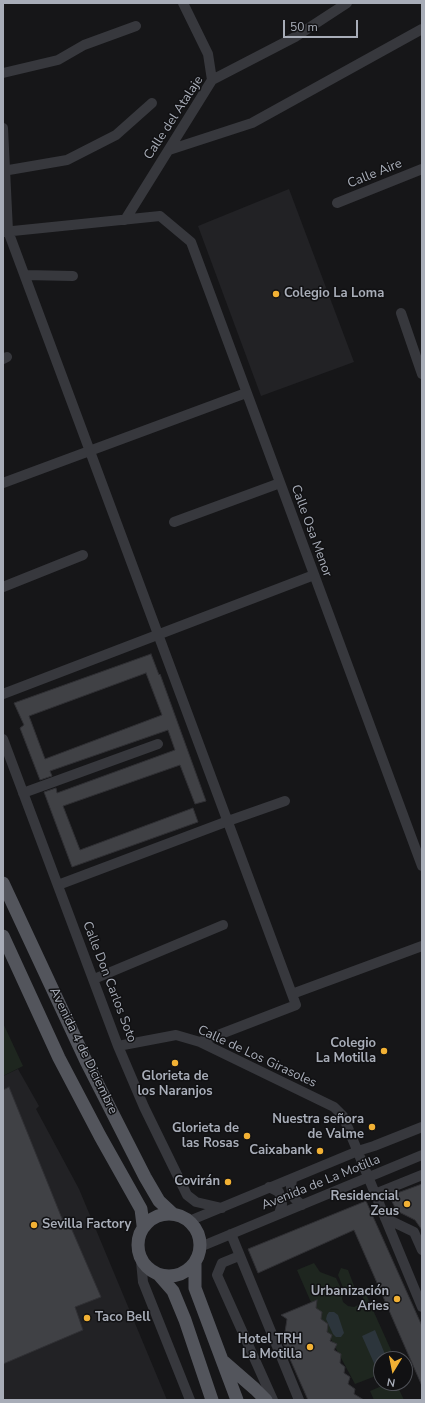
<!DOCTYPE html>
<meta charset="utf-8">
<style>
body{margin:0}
#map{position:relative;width:425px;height:1403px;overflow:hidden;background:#161618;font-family:"Nunito Sans",sans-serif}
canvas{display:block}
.frame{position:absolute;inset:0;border:4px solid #a8adb8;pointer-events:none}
.north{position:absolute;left:373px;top:1351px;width:40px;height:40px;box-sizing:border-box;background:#111113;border:1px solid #4d4f55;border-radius:50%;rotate:190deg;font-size:11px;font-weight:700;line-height:16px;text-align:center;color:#a8adb8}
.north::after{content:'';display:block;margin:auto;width:14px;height:18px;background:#f2b134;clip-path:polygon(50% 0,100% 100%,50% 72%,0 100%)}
.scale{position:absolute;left:283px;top:20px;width:75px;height:18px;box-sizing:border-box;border:2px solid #a8adb8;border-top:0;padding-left:5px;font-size:12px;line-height:14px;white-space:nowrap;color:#a8adb8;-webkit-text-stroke:3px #111113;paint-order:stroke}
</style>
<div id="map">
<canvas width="425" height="1403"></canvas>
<div class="frame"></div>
<div class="north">N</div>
<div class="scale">50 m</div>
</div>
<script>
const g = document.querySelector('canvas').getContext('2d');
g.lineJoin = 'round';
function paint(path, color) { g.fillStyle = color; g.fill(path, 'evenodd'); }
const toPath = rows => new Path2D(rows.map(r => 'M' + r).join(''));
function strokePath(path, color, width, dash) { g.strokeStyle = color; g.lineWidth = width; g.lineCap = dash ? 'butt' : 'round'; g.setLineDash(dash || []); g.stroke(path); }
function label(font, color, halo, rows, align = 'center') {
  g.font = font + ' "Nunito Sans",sans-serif'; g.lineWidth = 3; g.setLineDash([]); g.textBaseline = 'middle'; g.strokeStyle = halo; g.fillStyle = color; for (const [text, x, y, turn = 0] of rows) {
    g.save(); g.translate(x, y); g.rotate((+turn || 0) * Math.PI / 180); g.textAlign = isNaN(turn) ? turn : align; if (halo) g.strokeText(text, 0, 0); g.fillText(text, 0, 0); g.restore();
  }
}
paint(toPath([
 [289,189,354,362,261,396,198,226],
 [18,1069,39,1106,36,1109,79,1189,167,1400,3,1400,3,1076]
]), '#222225');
paint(toPath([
 [3,1023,23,1066,3,1076],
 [314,1263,320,1272,336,1278,344,1295,342,1298,343,1302,348,1306,354,1307,360,1304,363,1300,363,1296,361,1291,364,1290,395,1359,381,1359,381,1374,355,1384,310,1300,297,1270],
 [341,1268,348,1270,356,1291,346,1295,338,1275],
 [389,1383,396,1383,404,1400,374,1400,370,1391]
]), '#1e261f');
paint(toPath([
 [329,1312,334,1312,338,1315,344,1333,341,1337,336,1337,333,1334,326,1319,327,1315],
 [375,1330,387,1359,381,1359,381,1368,377,1370,362,1336]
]), '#2c353c');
const building = toPath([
 [151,654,159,675,160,674,206,801,195,804,180,765,63,806,80,850,193,808,198,822,72,867,44,792,56,788,57,793,175,750,168,730,50,771,52,776,40,780,20,728,24,725,14,703,151,654],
 [146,673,162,715,45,759,29,716,146,673],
 [9,1087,65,1226,69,1223,101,1297,75,1307,83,1330,3,1364,3,1090,9,1087],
 [422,1184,422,1230,415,1220,397,1211,389,1196,422,1184],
 [366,1201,422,1326,422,1386,354,1230,258,1273,248,1249,366,1201],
 [317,1300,316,1308,322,1312,321,1319,328,1324,327,1332,332,1335,330,1341,337,1344,334,1350,341,1354,340,1363,345,1367,344,1373,350,1377,348,1384,355,1389,354,1394,364,1400,308,1400,279,1334,285,1332,287,1319,281,1315,317,1300]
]);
paint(building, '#404145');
strokePath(building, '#303034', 1);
strokePath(toPath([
 [183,3,208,54,212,80],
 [3,73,58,60,84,45,136,26],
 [3,128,8,231,296,1005,200,1042],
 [169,150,252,123,422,29],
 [3,171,67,160,116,135,152,103],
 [337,203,422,169],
 [125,220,212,80,295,37,347,3],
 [3,232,160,216,191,242,422,866],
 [25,275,73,276],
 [401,313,422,374],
 [3,359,7,357],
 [3,483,246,393],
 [174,522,280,483],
 [3,587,83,555],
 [3,694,314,575],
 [3,739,118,1046,144,1107,187,1195,196,1202,222,1208],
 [23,793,158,744],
 [58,885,228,821,285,801],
 [94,979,223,925],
 [292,994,422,946],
 [118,1046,176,1035,200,1042,334,1107,343,1116,422,1307],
 [292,1179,291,1187,294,1198,302,1205],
 [269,1187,279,1192,282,1204,279,1214],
 [375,1194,422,1175],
 [385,1218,414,1232,422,1250],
 [189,1221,358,1151,374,1146,422,1127],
 [231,1234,299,1400],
 [200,1247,422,1155],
 [239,1256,222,1263,217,1275,273,1400],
 [141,1261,143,1282,190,1400]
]), '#37383d', 10);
strokePath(toPath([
 [3,883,86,1061,145,1177,159,1201,173,1214],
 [3,936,59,1058,100,1136,141,1209,143,1225],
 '138 1245a31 31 0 1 1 62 0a31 31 0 1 1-62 0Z',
 [195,1263,195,1288,237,1400],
 [159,1275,173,1291,185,1320,212,1400],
 [224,1362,255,1389,266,1400]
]), '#53555c', 13);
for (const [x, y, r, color] of [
 [276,294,4,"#f2b134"],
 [384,1051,4,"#f2b134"],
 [175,1063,4,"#f2b134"],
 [372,1127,4,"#f2b134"],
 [247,1136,4,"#f2b134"],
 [320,1151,4,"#f2b134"],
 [228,1182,4,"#f2b134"],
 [407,1204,4,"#f2b134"],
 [34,1225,4,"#f2b134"],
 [397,1299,4,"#f2b134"],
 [87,1318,4,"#f2b134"],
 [310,1347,4,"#f2b134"]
]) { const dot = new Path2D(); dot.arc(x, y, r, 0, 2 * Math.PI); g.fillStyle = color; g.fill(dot); strokePath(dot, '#111113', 1.5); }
label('13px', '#a8adb8', '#111113', [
 ["Calle del Atalaje",174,118,-57],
 ["Calle Aire",375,174,-22],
 ["Calle Osa Menor",311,531,70],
 ["Calle Don Carlos Soto",109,982,69],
 ["Avenida 4 de Diciembre",83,1051,64],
 ["Calle de Los Girasoles",257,1057,25],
 ["Avenida de La Motilla",321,1183,-22]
]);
label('bold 13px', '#a8adb8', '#111113', [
 ["Colegio La Loma",284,294,"left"],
 ["Colegio",376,1044],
 ["La Motilla",376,1059],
 ["Glorieta de",175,1077,"center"],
 ["los Naranjos",175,1092,"center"],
 ["Nuestra señora",364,1120],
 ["de Valme",364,1135],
 ["Glorieta de",239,1129],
 ["las Rosas",239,1144],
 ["Caixabank",312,1151],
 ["Covirán",220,1182],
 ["Residencial",399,1197],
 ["Zeus",399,1212],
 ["Sevilla Factory",42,1225,"left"],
 ["Urbanización",389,1292],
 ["Aries",389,1307],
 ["Taco Bell",95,1318,"left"],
 ["Hotel TRH",302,1340],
 ["La Motilla",302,1355]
], 'right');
</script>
